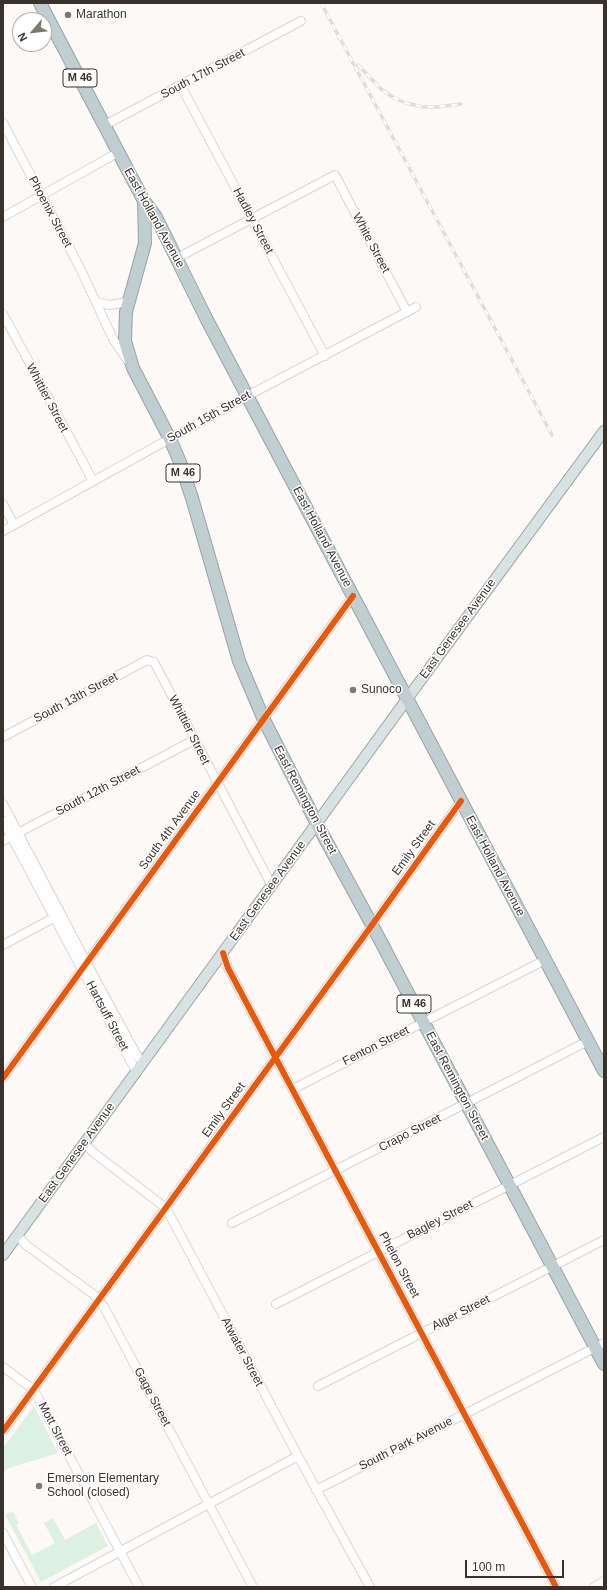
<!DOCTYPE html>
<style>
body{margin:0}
#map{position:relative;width:607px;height:1590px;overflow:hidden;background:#fcf9f7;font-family:Helvetica,sans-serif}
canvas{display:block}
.frame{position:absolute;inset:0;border:4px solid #39322c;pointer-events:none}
.north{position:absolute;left:12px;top:12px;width:40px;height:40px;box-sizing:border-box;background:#fff;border:1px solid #b0adab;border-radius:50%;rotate:242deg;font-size:11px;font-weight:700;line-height:16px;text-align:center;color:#39322c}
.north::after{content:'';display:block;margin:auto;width:14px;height:18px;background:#7d7873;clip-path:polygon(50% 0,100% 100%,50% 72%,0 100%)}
.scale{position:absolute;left:465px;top:1560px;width:99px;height:18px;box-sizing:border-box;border:2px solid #39322c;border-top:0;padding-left:5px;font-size:12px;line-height:14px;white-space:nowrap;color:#39322c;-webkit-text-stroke:3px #fff;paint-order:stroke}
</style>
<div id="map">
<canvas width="607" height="1590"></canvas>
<div class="frame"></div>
<div class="north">N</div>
<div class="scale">100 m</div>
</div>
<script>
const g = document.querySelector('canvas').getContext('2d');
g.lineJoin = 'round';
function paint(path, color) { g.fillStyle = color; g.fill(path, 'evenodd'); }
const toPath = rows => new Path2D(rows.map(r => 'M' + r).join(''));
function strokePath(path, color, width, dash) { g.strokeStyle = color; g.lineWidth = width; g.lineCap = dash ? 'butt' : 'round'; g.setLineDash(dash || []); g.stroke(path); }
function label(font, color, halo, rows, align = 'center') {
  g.font = font + ' Helvetica,sans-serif'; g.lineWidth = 3; g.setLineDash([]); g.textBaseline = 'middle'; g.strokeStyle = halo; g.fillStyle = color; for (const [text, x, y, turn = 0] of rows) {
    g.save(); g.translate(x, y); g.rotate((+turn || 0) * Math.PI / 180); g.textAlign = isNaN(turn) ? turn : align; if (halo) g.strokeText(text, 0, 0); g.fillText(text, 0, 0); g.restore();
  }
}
paint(toPath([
 [34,1406,58,1453,9,1468,3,1472,3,1448],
 [10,1512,11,1513,13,1512,19,1523,16,1525,32,1555,55,1543,44,1523,53,1518,65,1540,96,1523,108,1546,41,1582,5,1515]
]), '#dcf1e2');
const minor = toPath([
 [181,86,325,356],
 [3,123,80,268,113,339,128,361],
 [105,125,301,21],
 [3,217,119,152],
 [177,258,335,175,407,312],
 [97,302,109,305,128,302],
 [3,314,93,481],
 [3,504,14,525],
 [3,531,247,396,416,307],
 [3,737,147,660,154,662,272,886],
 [3,804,91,971,135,1052,142,1063],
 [3,821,136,1071],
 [3,841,194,740],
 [3,945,59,915],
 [223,953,228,968,556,1587],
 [3,1078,353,596],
 [293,1089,545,960],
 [84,1143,94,1153,166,1208,298,1456,370,1587],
 [232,1223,588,1041],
 [17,1235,26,1245,93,1294,104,1307,253,1587],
 [276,1304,604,1137],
 [3,1367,34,1390,139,1587],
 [318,1386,604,1240],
 [3,1431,372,925,461,801],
 [316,1490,604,1343],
 [3,1533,32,1587],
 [54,1587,298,1456],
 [594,1587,604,1581]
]);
const major = toPath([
 [3,1255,407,699,604,431]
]);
const highway = toPath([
 [40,3,144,201,156,217,207,320,604,1071],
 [144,201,145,243,126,312,125,341,133,368,170,439,180,462,192,498,239,661,264,720,317,824,372,925,604,1364]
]);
strokePath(minor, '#d9d4d1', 10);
strokePath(major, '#96a4a4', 12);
strokePath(highway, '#96a4a4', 14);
strokePath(minor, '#fffefe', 8);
strokePath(major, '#d9e2e3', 10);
strokePath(highway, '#c0ced1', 12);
const rail = toPath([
 [321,3,552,435],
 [358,65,381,89,394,98,406,103,423,107,438,107,461,104]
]);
strokePath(rail, '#dfdedd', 3.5);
strokePath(rail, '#fff', 2, [6]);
strokePath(toPath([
 [223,953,228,968,556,1587],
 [3,1078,353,596],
 [3,1431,372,925,461,801]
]), '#e8590c', 6);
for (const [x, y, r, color] of [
 [68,15,4,"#7d7873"],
 [353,690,4,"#7d7873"],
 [39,1486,4,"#7d7873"]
]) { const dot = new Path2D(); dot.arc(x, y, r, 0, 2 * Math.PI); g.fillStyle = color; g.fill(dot); strokePath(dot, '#fff', 1.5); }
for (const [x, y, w] of [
 [80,78,34],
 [183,473,34],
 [414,1004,34]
]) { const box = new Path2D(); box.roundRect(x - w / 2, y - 9, w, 18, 3); g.fillStyle = '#fff'; g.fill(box); strokePath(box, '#39322c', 1); }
label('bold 11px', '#39322c', null, [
 ["M 46",80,78],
 ["M 46",183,473],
 ["M 46",414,1004]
]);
label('12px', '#39322c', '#fff', [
 ["Marathon",76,15],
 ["Sunoco",361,690],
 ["Emerson Elementary",47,1479],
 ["School (closed)",47,1493]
], 'left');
label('12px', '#39322c', '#fff', [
 ["South 17th Street",203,74,-28],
 ["Phoenix Street",50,212,62],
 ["East Holland Avenue",154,218,61],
 ["Hadley Street",253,221,62],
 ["White Street",371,243,62],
 ["Whittier Street",47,398,62],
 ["South 15th Street",209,417,-29],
 ["East Holland Avenue",322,537,62],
 ["East Genesee Avenue",458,629,-54],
 ["South 13th Street",76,698,-28],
 ["Whittier Street",189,730,63],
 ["South 12th Street",98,791,-28],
 ["East Remington Street",305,800,62],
 ["South 4th Avenue",170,830,-54],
 ["Emily Street",414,848,-54],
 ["East Holland Avenue",495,866,62],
 ["East Genesee Avenue",268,891,-54],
 ["Hartsuff Street",107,1016,62],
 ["Fenton Street",376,1046,-27],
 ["East Remington Street",457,1086,62],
 ["Emily Street",224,1110,-54],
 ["Crapo Street",410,1133,-27],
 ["East Genesee Avenue",77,1153,-54],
 ["Bagley Street",440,1220,-27],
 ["Phelon Street",399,1265,62],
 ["Alger Street",461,1313,-27],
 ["Atwater Street",242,1352,62],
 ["Gage Street",152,1397,62],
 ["Mott Street",55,1429,62],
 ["South Park Avenue",406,1444,-27]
]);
</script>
